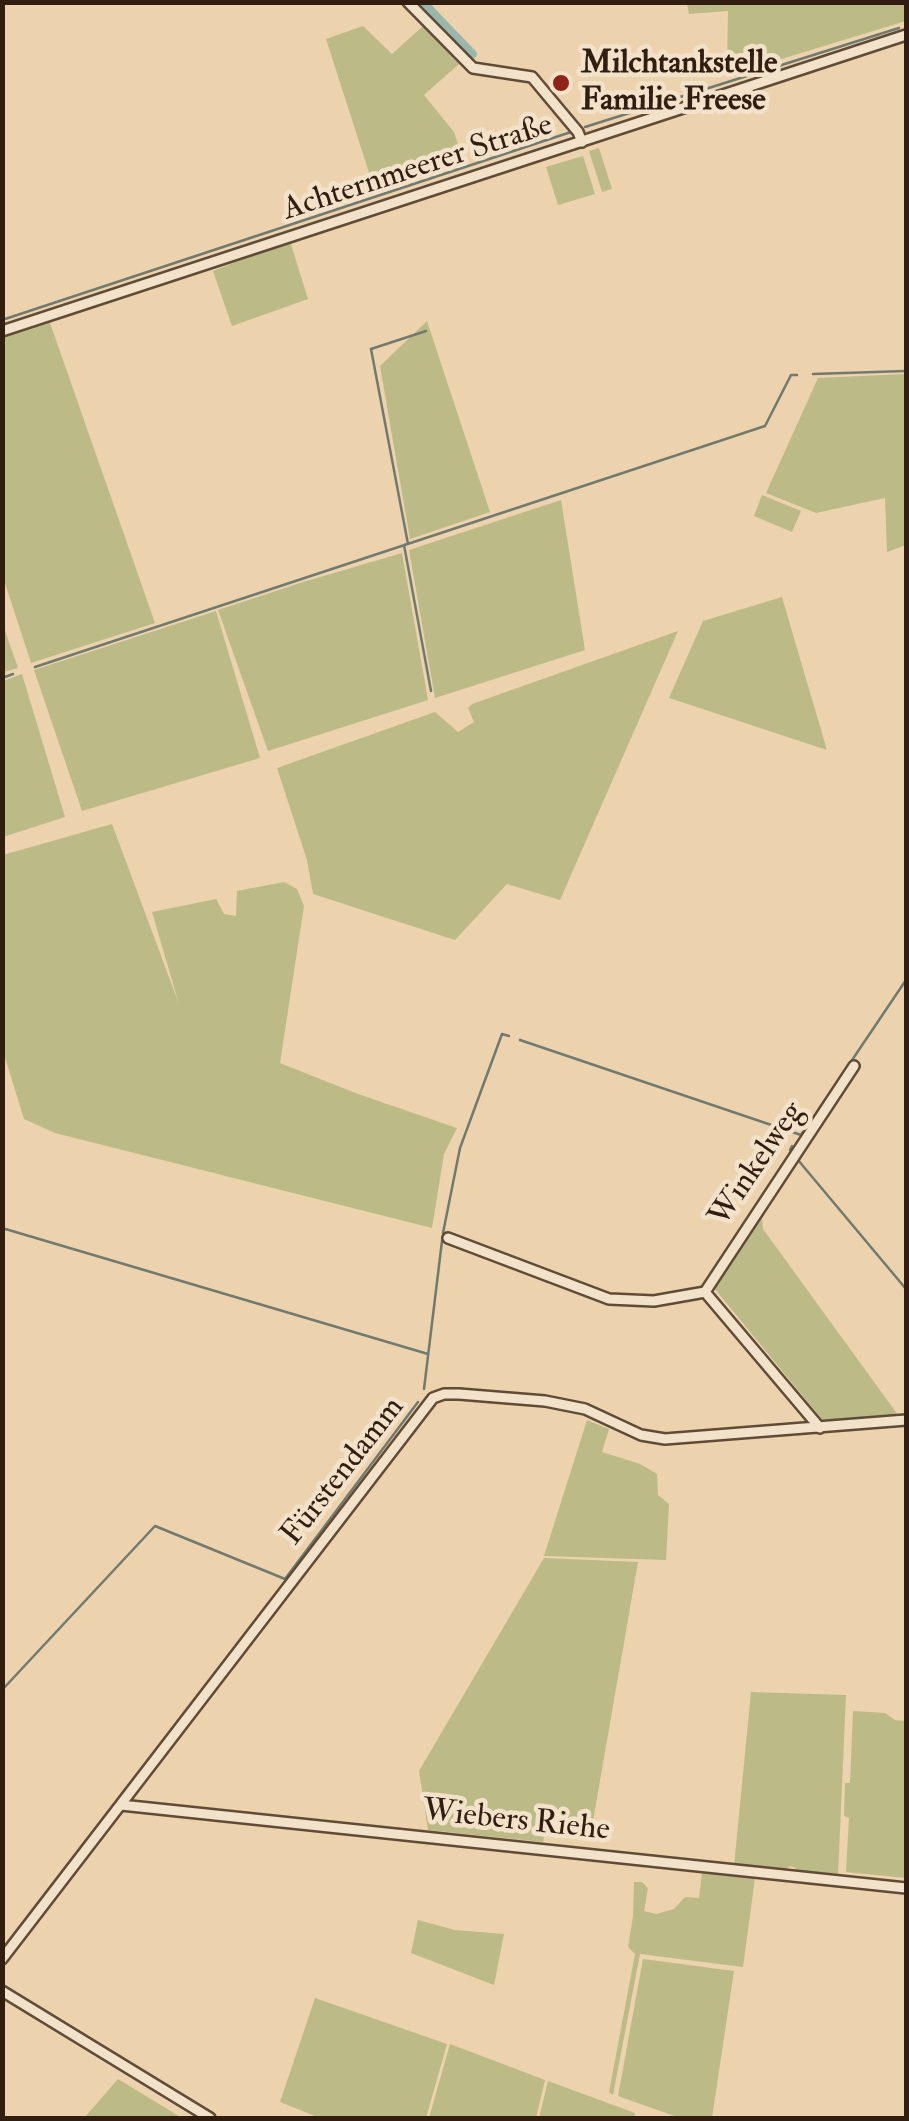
<!DOCTYPE html>
<meta charset="utf-8">
<style>
body{margin:0}
#map{position:relative;width:909px;height:2121px;overflow:hidden;background:#ecd2ad;font-family:"IM FELL Double Pica",serif}
canvas{display:block}
.frame{position:absolute;inset:0;border:5px solid #321e10;pointer-events:none}
</style>
<div id="map">
<canvas width="909" height="2121"></canvas>
<div class="frame"></div>
</div>
<script>
const g = document.querySelector('canvas').getContext('2d');
g.lineJoin = 'round';
function paint(path, color) { g.fillStyle = color; g.fill(path, 'evenodd'); }
const toPath = rows => new Path2D(rows.map(r => 'M' + r).join(''));
function strokePath(path, color, width, dash) { g.strokeStyle = color; g.lineWidth = width; g.lineCap = dash ? 'butt' : 'round'; g.setLineDash(dash || []); g.stroke(path); }
function label(font, color, halo, rows, align = 'center') {
  g.font = font + ' "IM FELL Double Pica",serif'; g.lineWidth = 9; g.setLineDash([]); g.textBaseline = 'middle'; g.strokeStyle = halo; g.fillStyle = color; for (const [text, x, y, turn = 0] of rows) {
    g.save(); g.translate(x, y); g.rotate((+turn || 0) * Math.PI / 180); g.textAlign = isNaN(turn) ? turn : align; if (halo) g.strokeText(text, 0, 0); g.fillText(text, 0, 0); g.restore();
  }
}
paint(toPath([
 [687,3,906,3,906,21,729,75,727,70,728,11,689,14],
 [363,26,392,54,423,26,459,64,424,95,454,132,462,157,373,185,326,39],
 [599,148,612,189,602,192,589,151],
 [583,156,595,194,558,205,546,167],
 [290,241,308,299,232,326,213,271],
 [427,321,490,512,410,539,380,366],
 [50,323,155,623,31,663,3,577,3,338],
 [906,374,906,545,887,552,885,498,816,513,766,493,818,378],
 [762,495,801,511,792,532,754,516],
 [561,500,585,650,435,698,409,550],
 [402,553,428,700,268,751,218,610,300,583],
 [782,597,796,645,827,750,669,698,703,621],
 [216,611,260,758,82,811,34,670],
 [2,622,18,668,3,672,2,672],
 [678,631,560,900,507,884,455,940,313,894,307,860,277,768,435,712,458,732,474,722,468,708,472,704],
 [22,674,65,817,3,837,3,681],
 [112,824,179,1004,152,912,216,899,224,914,236,916,237,891,284,882,297,889,304,906,280,1063,358,1094,457,1128,444,1154,432,1228,55,1133,24,1119,3,1051,3,855],
 [762,1218,763,1229,898,1415,824,1422,714,1288,737,1251],
 [587,1420,609,1429,602,1452,640,1464,657,1474,658,1495,669,1504,666,1560,544,1556],
 [544,1558,638,1562,593,1821,548,1816,543,1842,428,1830,419,1771],
 [751,1692,846,1695,838,1876,795,1872,796,1868,790,1866,784,1871,734,1866],
 [853,1711,885,1713,895,1720,906,1721,906,1878,846,1872,849,1818,844,1816,845,1783,850,1783],
 [702,1873,755,1878,743,1967,640,1954,613,2095,609,2092,635,1954,628,1947,633,1916,634,1882,642,1882,648,1888,644,1911,656,1914,674,1909,685,1897,699,1898],
 [418,1920,455,1930,504,1934,494,1985,411,1953],
 [643,1959,734,1971,712,2118,680,2118,618,2096],
 [315,1998,447,2044,426,2118,320,2118,280,2102],
 [450,2044,545,2080,536,2118,429,2118],
 [118,2079,182,2118,84,2118],
 [548,2081,635,2113,634,2118,539,2118]
]), '#bcbb87');
strokePath(toPath([
 [585,127,899,28],
 [2,320,571,132],
 [813,374,906,371],
 [408,544,371,349,426,331],
 [404,545,431,691],
 [35,667,765,426,791,375,797,375],
 [2,678,13,674],
 [520,1040,801,1135,810,1121],
 [817,1112,906,980],
 [790,1150,792,1146],
 [798,1160,906,1289],
 [2,1228,428,1354],
 [443,1233,460,1148,502,1034,509,1036],
 [424,1389,442,1241],
 [2,1690,155,1526,285,1579,418,1402]
]), '#707a6e', 2.5);
strokePath(toPath([
 [423,2,473,54]
]), '#99b7ad', 8);
const minor = toPath([
 [408,2,473,68,532,77,578,132,582,142],
 [2,331,906,35],
 [448,1238,609,1299,654,1301,705,1292,820,1428],
 [705,1292,854,1066],
 [121,1805,906,1888],
 [2,1959,433,1398,444,1394,459,1394,545,1401,585,1409,641,1435,665,1439,906,1420],
 [2,1991,210,2118]
]);
strokePath(minor, '#604b37', 14);
strokePath(minor, '#f3e2ca', 9);
for (const [x, y, r, color] of [
 [561,83,10,"#8f2418"]
]) { const dot = new Path2D(); dot.arc(x, y, r, 0, 2 * Math.PI); g.fillStyle = color; g.fill(dot); strokePath(dot, '#f3e2ca', 4); }
label('bold 32px', '#321e10', '#f3e2ca', [
 ["Milchtankstelle",581,65],
 ["Familie Freese",581,102]
], 'left');
label('32px', '#321e10', '#f3e2ca', [
 ["Achternmeerer Straße",418,169,-18],
 ["Winkelweg",758,1165,-56],
 ["Fürstendamm",344,1472,-52],
 ["Wiebers Riehe",516,1822,6]
]);
</script>
